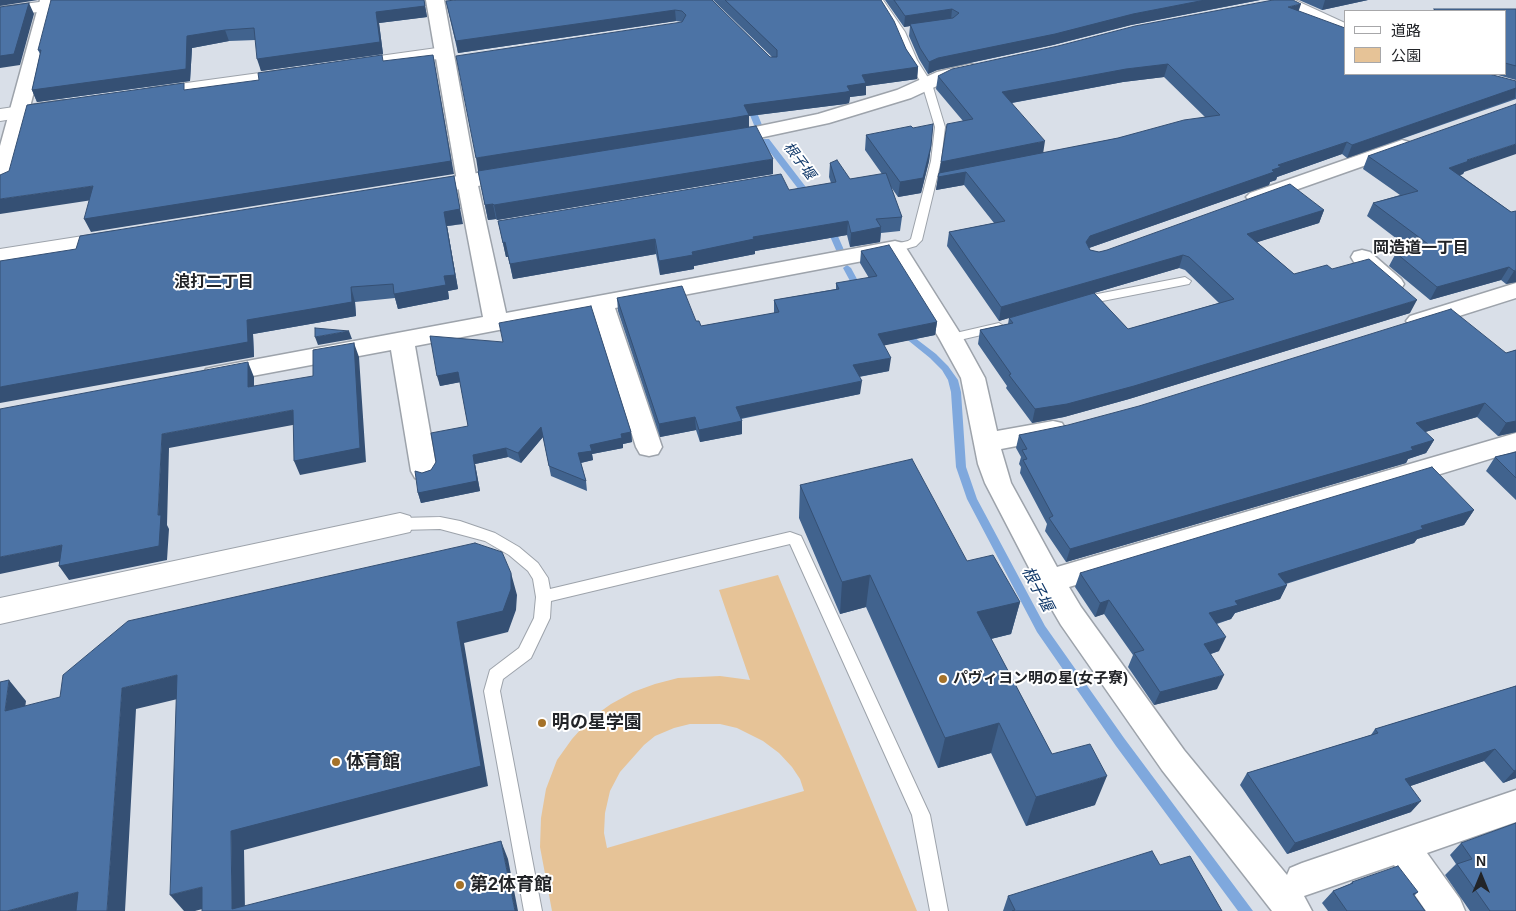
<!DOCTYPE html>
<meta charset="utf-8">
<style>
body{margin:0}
#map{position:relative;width:1516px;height:911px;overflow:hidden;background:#d9dfe8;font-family:Arial,"Noto Sans JP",sans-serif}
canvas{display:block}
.legend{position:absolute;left:1344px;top:10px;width:162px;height:65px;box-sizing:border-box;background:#fff;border:1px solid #a7a7a9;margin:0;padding:6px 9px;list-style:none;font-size:15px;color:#222428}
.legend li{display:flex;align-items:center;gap:10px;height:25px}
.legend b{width:25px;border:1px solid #a7a7a9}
.north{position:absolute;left:1456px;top:851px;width:50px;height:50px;-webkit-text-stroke:4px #fff;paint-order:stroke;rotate:0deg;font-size:14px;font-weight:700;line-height:20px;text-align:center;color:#222428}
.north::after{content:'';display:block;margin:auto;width:18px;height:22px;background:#222428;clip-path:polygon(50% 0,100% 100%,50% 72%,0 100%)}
</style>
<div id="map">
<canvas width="1516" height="911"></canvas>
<ul class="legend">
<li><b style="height:6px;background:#fff"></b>道路</li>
<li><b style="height:14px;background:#e6c397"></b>公園</li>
</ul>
<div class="north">N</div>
</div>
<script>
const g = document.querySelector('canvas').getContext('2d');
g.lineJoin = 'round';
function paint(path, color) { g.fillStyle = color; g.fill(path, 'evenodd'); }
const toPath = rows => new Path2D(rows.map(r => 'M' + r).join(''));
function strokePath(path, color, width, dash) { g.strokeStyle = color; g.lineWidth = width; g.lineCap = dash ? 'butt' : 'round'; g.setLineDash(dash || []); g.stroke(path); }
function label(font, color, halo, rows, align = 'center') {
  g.font = font + ' Arial,"Noto Sans JP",sans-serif'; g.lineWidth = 4; g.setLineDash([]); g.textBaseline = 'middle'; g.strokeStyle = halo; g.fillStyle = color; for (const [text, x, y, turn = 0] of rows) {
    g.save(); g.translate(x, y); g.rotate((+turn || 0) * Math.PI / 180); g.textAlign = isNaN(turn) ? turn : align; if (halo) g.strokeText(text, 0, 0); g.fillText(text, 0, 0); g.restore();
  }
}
paint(toPath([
 [778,575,917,911,552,911,540,847,541,818,546,789,557,760,572,739,590,719,611,704,633,692,655,684,678,678,720,676,750,680,719,590],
 [690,724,720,724,737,728,763,741,779,753,792,767,800,779,804,791,607,848,604,833,605,813,610,791,620,772,644,745,655,736,674,728]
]), '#e6c397');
paint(toPath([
 [746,101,753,103,762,125,761,127,755,127,754,125,745,103,746,101],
 [763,139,769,139,812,195,812,199,806,199,763,143,763,139],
 [826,223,832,223,833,225,844,250,843,252,837,252,836,250,825,225,826,223],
 [847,265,851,268,864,292,863,294,857,294,856,292,843,268,847,265],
 [902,328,936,354,948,366,958,380,961,392,966,467,977,499,1045,626,1124,738,1253,911,1238,911,1116,746,1037,632,967,499,956,467,951,392,948,380,942,370,930,358,899,333,897,331,902,328]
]), '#7fa8dd');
const service = toPath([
 [875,0,883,0,905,32,917,60,932,84,945,127,941,161,922,240,916,246,895,252,891,251,889,248,891,245,908,241,911,239,931,161,935,127,922,84,907,60,895,32,875,0],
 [1185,277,1191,281,1189,284,1082,305,1076,301,1082,297,1185,277],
 [999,323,1005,327,1003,330,951,342,945,338,947,335,999,323],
 [440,517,460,521,495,533,519,547,538,563,548,578,550,589,790,532,801,536,930,815,948,911,930,911,912,815,790,544,551,601,550,618,531,658,503,679,500,691,542,911,524,911,484,691,490,670,519,648,534,618,536,597,533,579,528,571,509,555,485,541,440,529,400,530,395,528,393,524,395,520,400,518,440,517]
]);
const minor = toPath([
 [40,0,58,0,10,183,7,187,0,189,0,146,40,0],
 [426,0,444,0,477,181,506,313,895,241,903,243,963,338,985,378,997,431,1053,421,1062,423,1066,430,1062,437,1053,439,1001,449,1011,483,1057,567,1516,433,1516,451,1069,587,1081,607,1184,750,1287,875,1290,868,1302,863,1516,790,1516,822,1427,853,1460,899,1465,911,1426,911,1394,865,1304,896,1312,911,1272,911,1162,770,1061,625,1040,589,985,483,978,464,961,378,939,338,889,256,615,308,662,447,658,454,649,456,640,454,636,447,593,312,415,346,437,471,433,478,424,481,415,478,411,471,391,350,215,383,206,381,203,375,206,369,215,367,483,317,457,181,426,0],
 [970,64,977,66,979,70,977,74,950,80,911,98,829,123,731,144,724,142,721,138,724,134,731,132,818,114,897,90,937,72,970,64],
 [1402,140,1409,142,1412,146,1409,150,1264,201,1257,203,1250,201,1246,197,1250,193,1402,140],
 [1362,250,1370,252,1401,279,1404,284,1401,289,1393,291,1385,289,1354,262,1351,257,1354,252,1362,250],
 [1516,283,1516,298,1418,329,1410,326,1406,321,1410,316,1516,283]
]);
const tertiary = toPath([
 [1272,0,1295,0,1345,23,1345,35,1275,4,1272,0],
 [47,1,53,2,56,6,53,10,0,17,0,7,47,1],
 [444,47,451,49,453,53,451,57,358,71,351,69,348,65,351,61,358,59,444,47],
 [296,68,303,70,306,74,303,78,150,100,143,98,140,94,143,90,150,88,296,68],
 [63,100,70,102,73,106,70,110,0,121,0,109,63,100],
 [517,167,525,168,528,173,525,178,419,196,411,194,408,189,411,184,419,182,517,167],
 [115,231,123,233,126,238,123,243,0,263,0,249,115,231],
 [400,513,410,516,414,524,410,532,0,624,0,598,400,513]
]);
strokePath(service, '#9da3ab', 2);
strokePath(minor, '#9da3ab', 3);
strokePath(tertiary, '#9da3ab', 2);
paint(service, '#fff');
paint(minor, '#fff');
paint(tertiary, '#fff');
paint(toPath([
 [424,0,427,17,379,23,383,54,261,71,256,40,229,41,192,48,190,81,37,102,32,90,40,54,38,50],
 [712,0,770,57,772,57,713,0,881,0,906,49,918,67,917,79,866,86,866,95,850,97,849,103,845,104,749,116,749,127,773,174,497,220,496,219,488,220,478,171,617,149,478,171,682,22,676,21,458,53,446,1],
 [885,0,1260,0,1131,25,1053,45,937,70,928,74,919,59,909,36,910,26,904,27],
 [1299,0,1368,0,1322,10],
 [1434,9,1516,9,1516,80,1494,74,1505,74,1505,11,1433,11],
 [1299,11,1345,74,1516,81,1516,99,1347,158,1342,154,1277,177,1276,180,1270,182,1269,185,1089,248,1090,250,1099,252,1324,210,1319,223,1257,242,1294,274,1332,269,1410,313,1129,399,1064,417,1032,423,1006,388,1007,386,978,344,980,330,1008,324,1009,318,1020,314,999,321,947,246,949,232,994,223,964,185,936,190,941,162,963,121,936,89,938,76],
 [1164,77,1205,117,1118,138,1043,153,1012,103,1123,82],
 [1179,268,1185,270,1219,303,1128,329,1094,293],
 [866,135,931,146,929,161,921,193,898,197,891,187,902,217,900,231,881,233,880,242,850,247,847,235,755,251,755,254,694,266,694,269,660,275,656,254,513,279,508,257,506,257,498,221,789,190,831,183,829,177,830,163,850,179,882,174,865,150],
 [1368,156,1464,172,1463,174,1460,175,1511,212,1516,282,1506,284,1501,280,1430,300,1389,266,1396,253,1410,249,1367,216,1373,203,1400,195,1363,169],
 [463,224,447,226,458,289,448,291,449,299,398,309,395,298,355,302,356,316,253,334,254,357,0,261],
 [861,251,937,322,935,335,884,345,889,371,859,377,860,394,741,419,742,421,742,434,700,442,696,430,660,437,618,311,617,298,696,321,701,326,774,313,774,300,836,289,836,283,869,278,860,263],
 [430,336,631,432,632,442,623,444,623,448,592,454,593,460,581,463,586,481,587,491,551,476,543,437,521,463,508,457,475,464,480,491,421,503,418,493,422,473,431,470,468,426,460,382,440,386],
 [1516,350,1516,432,1498,436,1477,417,1425,432,1434,440,1426,453,1408,459,1406,463,1066,562,1045,531,1047,524,1020,473,1021,467,1019,464,1021,457,1016,448,1019,435,1506,353],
 [1516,452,1516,500,1486,471,1495,457],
 [800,485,967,561,1020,602,1011,634,991,639,1052,754,1095,805,1026,826,991,753,938,768,866,607,840,614,799,518],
 [1474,510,1464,525,1417,539,1414,543,1286,584,1287,585,1280,599,1235,613,1231,619,1217,624,1219,651,1211,654,1217,689,1154,705,1128,667,1133,655,1104,614,1095,617,1075,587,1080,573],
 [1516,686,1516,778,1503,783,1484,761,1410,786,1411,812,1287,854,1240,785,1247,773,1371,735,1375,729],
 [1461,843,1516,911,1470,911,1445,875,1456,864,1450,855],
 [1160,865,1222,911,1003,911,1008,896],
 [1352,882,1418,892,1414,896,1425,911,1328,911,1322,903,1333,891,1350,884]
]), '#41638e');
paint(toPath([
 [0,0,38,0,0,6],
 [424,0,427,17,379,23,383,54,261,71,257,59,376,12],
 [1205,0,1260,0,1131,25,1053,45,937,70,928,74,929,62,938,58,1133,14],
 [1325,0,1368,0,1322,10],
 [29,3,34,14,20,65,0,68,0,56],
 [1301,4,1297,16,1288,7],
 [952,9,951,20,910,24,910,26,904,27,905,16],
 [675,10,676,21,458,53,456,41],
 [225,30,229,41,192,48,190,81,37,102,32,90,187,36],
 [433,55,454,174,91,232,84,219],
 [1168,64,1164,77,1123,82,1000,105,1002,92,1126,69],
 [918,67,917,79,866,86,866,95,850,97,849,103,845,104,749,116,749,127,732,130,478,171,476,158,744,105,847,86,862,75],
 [1516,88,1515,98,1347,158,1352,145],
 [1045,141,1043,154,939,175,941,162],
 [1347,142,1342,154,1277,177,1276,180,1270,182,1269,185,1086,249,1086,242,1090,236,1272,170,1278,165],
 [1516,144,1516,154,1464,172,1463,174,1443,181,1449,168,1467,160],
 [931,146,929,161,921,193,898,197,900,182],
 [773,159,773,174,497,220,494,205],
 [966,172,964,185,936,190,938,177],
 [454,176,463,224,447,226,458,289,448,291,449,299,398,309,394,294,444,276,444,212],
 [93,186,99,199,0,214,0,199],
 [493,204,496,219,488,220,485,205],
 [1324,210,1319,223,1242,247,1247,234],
 [848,221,847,235,755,251,755,254,694,266,694,269,660,275,659,261,692,252,753,237],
 [881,227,880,242,850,247,851,233],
 [655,239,656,254,513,279,510,264],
 [505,242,508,257,506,257,503,243],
 [1183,255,1179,268,999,321,1001,307],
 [1509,267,1501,280,1430,300,1437,287],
 [1516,270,1516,282,1506,284,1514,271],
 [351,287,355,302,356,316,253,334,254,357,0,403,0,387,247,320],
 [1417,300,1410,313,1129,399,1064,417,1032,423,1035,409],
 [937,322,935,335,877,347,878,334],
 [349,331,352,339,318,345,315,337],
 [354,343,359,357,366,462,300,475,294,461],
 [891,358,889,371,852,378,853,365],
 [248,362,254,377,254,402,248,387],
 [458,372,461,382,440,386,437,376],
 [862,381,860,394,737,419,736,407],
 [1485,403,1477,417,1408,437,1416,423],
 [293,410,298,424,169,448,167,525,169,529,167,560,69,580,59,566,158,515,162,434],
 [695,417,696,430,660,437,659,424],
 [742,421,742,434,700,442,699,430],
 [1516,421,1516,432,1498,436,1506,423],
 [541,427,543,437,521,463,518,453],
 [631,432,632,442,623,444,623,448,592,454,593,460,580,463,578,453,590,445,621,434],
 [1434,440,1426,453,1408,459,1406,463,1066,562,1070,549],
 [506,448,508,457,475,464,480,491,421,503,418,493,473,455],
 [1474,510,1464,525,1417,539,1414,543,1271,588,1278,574,1421,526],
 [62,545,71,559,0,574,0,557],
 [511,573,517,595,516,610,508,632,464,643,488,786,244,850,245,911,232,909,231,831,457,622],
 [870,575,866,607,840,614,842,582],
 [1287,585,1280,599,1235,613,1231,619,1203,627,1209,613,1235,601],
 [1109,600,1104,614,1095,617,1100,603],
 [1020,602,1011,634,970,644,977,612],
 [1226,637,1219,651,1198,658,1204,644],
 [177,675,190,696,136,709,125,911,107,911,122,688],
 [1224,675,1217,689,1154,705,1160,692],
 [9,680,26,701,22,731,5,711],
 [999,723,991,753,938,768,945,738],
 [1495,749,1484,761,1396,791,1405,779],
 [1516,770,1516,778,1503,783,1514,771],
 [1107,776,1095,805,1026,826,1036,797],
 [1421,801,1411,812,1287,854,1295,843],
 [501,841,508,859,518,911,515,911],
 [202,887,217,905,195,911,184,911,170,895],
 [78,892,93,911,7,911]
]), '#355074');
const building = toPath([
 [51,0,424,0,425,6,376,12,380,42,257,59,254,28,225,30,187,36,186,69,32,90,41,50,38,50,51,0],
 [455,0,712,0,770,57,777,57,777,50,725,0,881,0,894,21,906,49,918,67,862,75,866,83,847,86,850,91,846,92,744,105,749,115,732,118,476,158,456,56,682,22,686,15,682,11,675,10,456,41,446,1,455,0],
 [894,0,1205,0,1133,14,1055,34,938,58,929,62,920,48,910,24,953,18,959,13,952,9,905,16,894,0],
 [1273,0,1293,0,1301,4,1288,7,1345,28,1345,74,1489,74,1516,81,1516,88,1352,145,1347,142,1278,165,1281,167,1272,170,1274,172,1090,236,1086,242,1090,250,1099,252,1107,250,1290,184,1324,210,1247,234,1294,274,1327,265,1332,269,1369,259,1417,300,1134,386,1067,404,1035,409,1009,375,1011,374,980,330,1013,323,1009,318,1094,293,1128,329,1234,299,1189,257,1183,255,1001,307,949,232,1005,221,966,172,938,177,939,173,1118,138,1184,120,1220,115,1168,64,1126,69,1002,92,1045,141,941,162,947,124,973,119,938,76,952,69,1058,46,1135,26,1273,0],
 [29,3,14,54,0,56,0,7,29,3],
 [1434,9,1516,9,1516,66,1505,63,1505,11,1436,11,1434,9],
 [382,55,383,61,433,55,451,161,84,219,93,186,0,199,0,175,9,171,27,105,184,83,184,90,259,80,258,73,382,55],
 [1516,104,1516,144,1467,160,1469,161,1449,168,1511,212,1516,211,1516,270,1514,271,1509,267,1437,287,1396,253,1428,244,1373,203,1418,191,1368,156,1516,104],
 [933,124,931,146,923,178,900,182,866,135,911,126,913,128,933,124],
 [756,126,773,159,494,205,493,204,485,205,478,171,756,126],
 [837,160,850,179,886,173,902,217,876,219,881,227,851,233,848,221,753,237,754,239,692,252,693,255,659,261,655,239,510,264,505,242,503,243,498,221,781,174,789,190,836,182,830,163,837,160],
 [454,176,460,209,444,212,455,275,444,276,446,285,394,294,393,284,351,287,352,302,247,320,248,342,0,387,0,261,76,249,80,236,454,176],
 [889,245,937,322,878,334,891,358,853,365,862,381,736,407,742,421,699,430,695,417,659,424,617,298,682,286,696,321,699,321,701,326,779,312,774,300,839,289,836,283,877,276,861,251,889,245],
 [591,306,631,432,621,434,622,438,590,445,592,451,578,453,586,481,549,466,541,427,518,453,506,448,473,455,477,481,418,493,415,471,422,473,431,470,436,462,431,433,468,426,458,372,437,376,430,336,503,342,499,323,591,306],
 [1451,309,1506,353,1516,350,1516,421,1506,423,1485,403,1416,423,1434,440,1411,447,1413,450,1070,549,1049,518,1053,516,1023,460,1027,459,1022,450,1027,449,1019,435,1068,425,1139,406,1451,309],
 [315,328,349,331,315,337,315,328],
 [354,343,360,448,294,461,293,410,162,434,158,515,161,515,159,546,59,566,62,545,0,557,0,409,248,362,248,387,313,376,313,350,354,343],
 [1516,452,1516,478,1495,457,1516,452],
 [912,459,967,561,993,555,1020,602,977,612,1052,754,1090,744,1107,776,1036,797,999,723,945,738,870,575,842,582,800,485,912,459],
 [1432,467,1474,510,1421,526,1423,529,1278,574,1287,585,1235,601,1238,605,1209,613,1226,637,1204,644,1224,675,1160,692,1134,653,1144,650,1109,600,1100,603,1080,573,1432,467],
 [475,543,502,552,511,573,511,589,503,611,457,622,481,766,231,831,232,909,501,841,515,911,202,911,202,887,170,895,177,675,122,688,107,911,76,911,78,892,7,911,0,911,0,682,9,680,5,711,60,697,63,675,128,621,475,543],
 [1516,686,1516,770,1514,771,1495,749,1405,779,1421,801,1295,843,1247,773,1378,733,1375,729,1516,686],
 [1516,823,1516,911,1490,911,1457,864,1472,859,1461,843,1516,823],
 [1152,851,1160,865,1190,856,1222,911,1012,911,1015,910,1008,896,1152,851],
 [1398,866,1418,892,1413,894,1425,911,1347,911,1333,891,1353,883,1352,882,1398,866]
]);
paint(building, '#4c73a5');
strokePath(building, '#355074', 1);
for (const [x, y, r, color] of [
 [943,679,5,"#a57229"],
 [542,723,5,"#a57229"],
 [336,762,5,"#a57229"],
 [460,885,5,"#a57229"]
]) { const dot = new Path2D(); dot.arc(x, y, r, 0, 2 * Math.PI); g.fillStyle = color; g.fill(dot); strokePath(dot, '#fff', 2); }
label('italic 14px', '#103869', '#fff', [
 ["根子堰",799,161,53]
]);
label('bold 15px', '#222428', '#fff', [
 ["パヴィヨン明の星(女子寮)",953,679]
], 'left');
label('bold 16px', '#222428', '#fff', [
 ["岡造道一丁目",1421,249],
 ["浪打二丁目",214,283]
]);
label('italic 16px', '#103869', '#fff', [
 ["根子堰",1037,589,62]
]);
label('bold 18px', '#222428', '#fff', [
 ["明の星学園",552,723],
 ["体育館",346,762],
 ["第2体育館",470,885]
], 'left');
</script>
